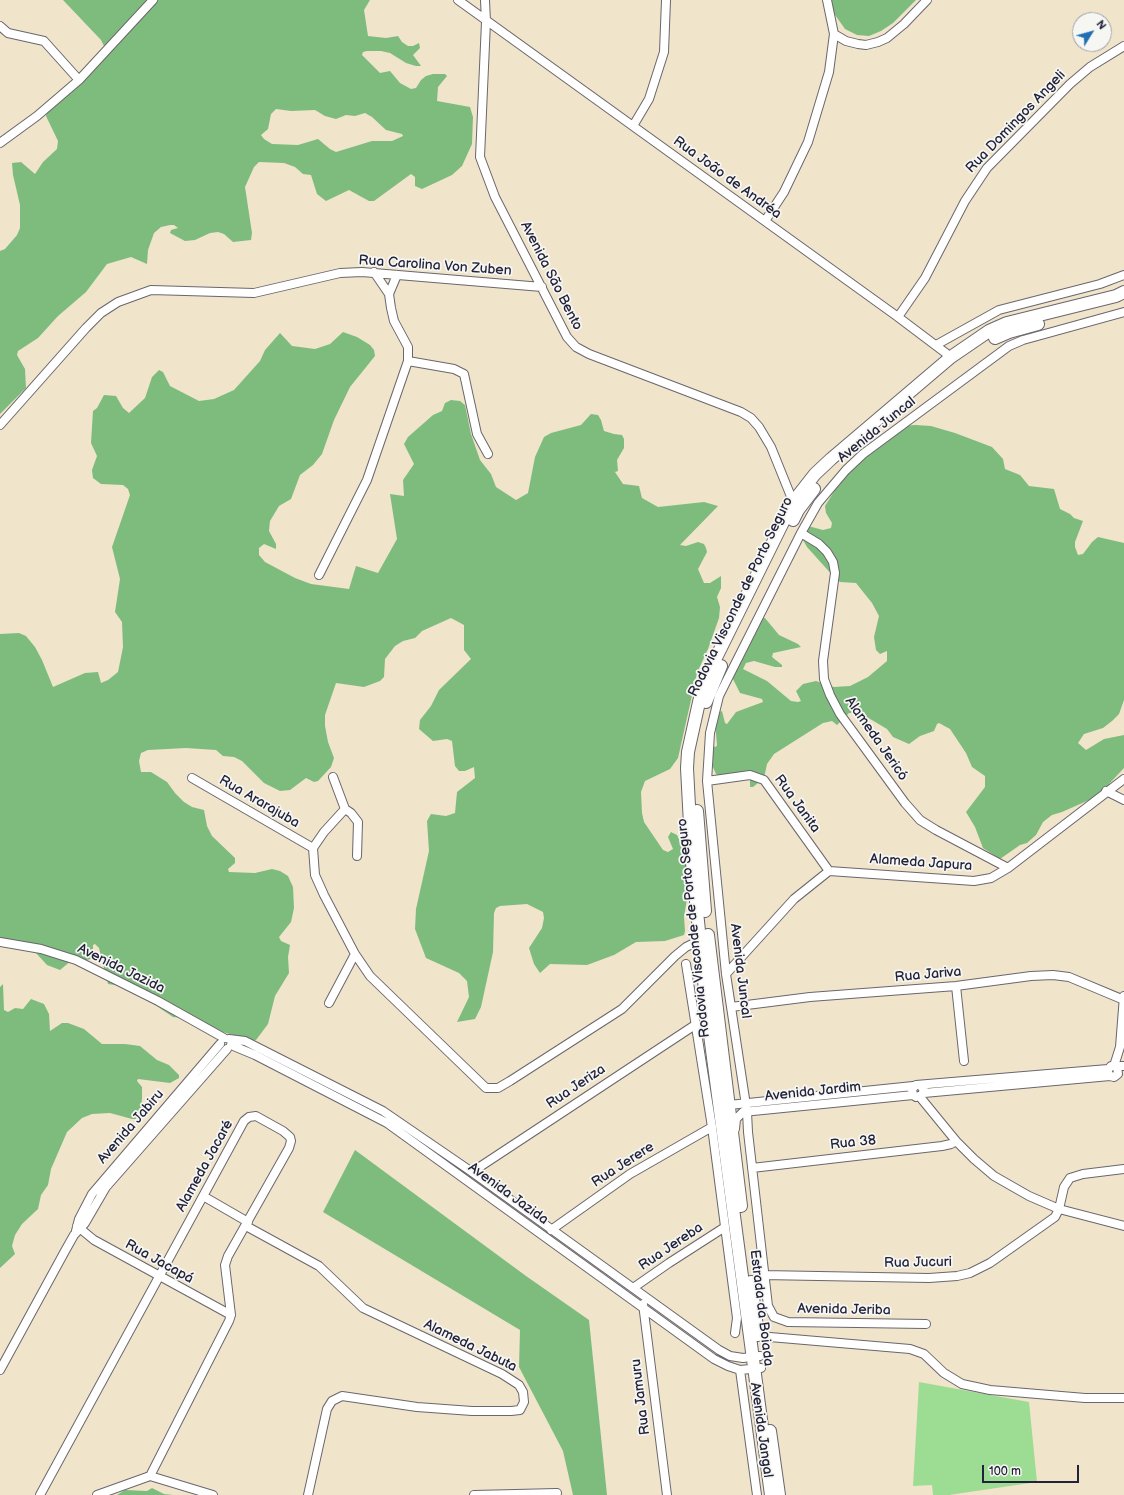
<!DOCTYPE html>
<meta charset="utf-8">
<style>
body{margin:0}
#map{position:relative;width:1124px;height:1495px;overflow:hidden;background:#f0e4cb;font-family:"Balsamiq Sans",sans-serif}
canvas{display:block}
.north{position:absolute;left:1072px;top:12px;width:40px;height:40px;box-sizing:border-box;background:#f6f6f2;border:1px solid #a1a1a9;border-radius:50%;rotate:53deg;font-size:11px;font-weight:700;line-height:16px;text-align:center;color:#22223b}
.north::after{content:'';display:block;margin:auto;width:14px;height:18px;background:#1f6fb2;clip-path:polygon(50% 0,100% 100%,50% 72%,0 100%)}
.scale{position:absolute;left:982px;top:1465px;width:97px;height:18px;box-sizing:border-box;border:2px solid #22223b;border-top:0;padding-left:5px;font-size:12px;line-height:14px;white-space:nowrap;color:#22223b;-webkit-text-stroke:3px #f6f6f2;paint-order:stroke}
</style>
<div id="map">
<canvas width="1124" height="1495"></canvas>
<div class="north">N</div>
<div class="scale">100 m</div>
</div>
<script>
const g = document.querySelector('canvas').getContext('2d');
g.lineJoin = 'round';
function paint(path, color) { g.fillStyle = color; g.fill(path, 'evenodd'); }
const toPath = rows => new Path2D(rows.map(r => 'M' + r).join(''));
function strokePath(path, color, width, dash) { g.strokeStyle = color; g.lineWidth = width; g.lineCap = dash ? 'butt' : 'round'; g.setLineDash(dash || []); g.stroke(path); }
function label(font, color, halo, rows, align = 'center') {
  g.font = font + ' "Balsamiq Sans",sans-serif'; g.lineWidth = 3.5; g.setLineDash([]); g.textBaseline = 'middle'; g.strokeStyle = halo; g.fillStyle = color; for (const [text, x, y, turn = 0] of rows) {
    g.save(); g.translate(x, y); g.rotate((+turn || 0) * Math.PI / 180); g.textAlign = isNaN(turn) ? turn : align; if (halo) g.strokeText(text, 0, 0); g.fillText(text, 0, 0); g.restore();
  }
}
paint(toPath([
 [919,1382,1029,1402,1037,1482,949,1495,933,1495,932,1485,913,1486]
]), '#9ddd93');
paint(toPath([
 [63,0,370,0,364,10,368,36,386,38,398,36,402,42,408,46,413,46,419,43,420,48,413,55,421,66,416,66,406,63,390,53,381,51,367,51,363,52,362,55,380,73,390,71,400,83,411,89,416,88,421,80,426,76,433,74,445,74,447,76,438,87,437,101,470,107,473,117,472,144,462,166,452,175,422,189,415,186,415,177,411,174,374,201,369,201,349,190,326,201,317,194,311,175,303,174,295,167,284,163,259,162,254,167,245,187,252,233,251,240,233,242,224,234,218,232,210,233,195,240,185,241,170,233,171,230,178,228,174,225,170,225,161,227,154,233,148,250,147,264,131,257,107,264,86,292,58,316,38,338,18,351,17,355,25,369,26,388,0,414,0,251,5,249,17,235,20,228,20,205,13,175,12,163,21,162,35,174,43,162,57,149,58,141,46,116,47,109,59,97,93,72,104,52,104,46,101,40],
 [276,109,291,111,315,110,325,116,336,119,346,115,355,116,365,113,372,117,386,130,402,134,403,136,392,141,372,141,336,152,330,149,318,139,298,145,272,144,264,139,261,135,268,129,271,114],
 [830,0,916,0,893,23,881,31,869,36,857,35,845,29,833,12],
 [343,332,357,337,370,345,374,350,375,356,350,387,334,420,322,454,313,465,300,475,291,499,279,506,270,521,269,531,276,544,276,549,264,544,259,548,259,555,265,562,295,578,311,584,349,589,356,566,378,573,397,539,390,494,404,496,403,480,414,464,404,444,408,437,433,415,442,411,445,403,451,400,460,401,465,405,471,434,480,460,491,474,496,487,516,500,528,493,535,457,544,437,551,433,581,425,591,414,598,415,601,420,604,431,614,434,622,435,624,439,624,448,617,460,618,471,615,472,623,484,639,486,642,498,658,507,704,502,718,506,680,545,686,546,698,542,704,544,706,548,707,552,698,569,704,583,710,583,721,576,721,588,717,597,720,607,719,618,708,649,697,673,678,758,670,769,645,781,641,792,642,813,644,822,663,850,668,852,673,849,668,837,671,832,677,835,682,845,688,869,687,899,684,917,685,931,684,935,665,941,636,942,614,955,587,965,550,964,540,973,534,964,529,948,542,928,544,918,543,912,527,904,500,906,496,908,494,913,493,952,481,1007,475,1019,457,1022,469,997,467,981,459,973,426,958,415,929,416,909,429,851,427,821,431,814,446,816,455,813,457,792,475,778,474,767,465,771,459,771,455,766,452,741,447,739,433,741,419,729,420,720,431,706,439,690,471,659,464,650,464,625,451,618,422,631,415,638,403,641,395,646,385,659,384,677,380,681,364,687,336,683,325,715,325,726,328,742,334,758,331,767,318,781,314,782,306,778,290,790,280,791,264,783,242,761,234,757,223,756,216,750,186,748,148,750,141,753,139,761,141,772,151,772,167,782,175,793,184,802,192,807,204,810,207,826,212,836,235,858,235,863,228,869,229,872,255,873,272,869,280,871,288,876,293,887,294,908,291,922,279,937,281,941,290,945,288,957,289,973,275,996,268,1024,256,1040,252,1041,223,1032,197,1019,173,1017,128,987,108,984,99,948,95,944,93,945,93,955,91,959,82,961,72,960,60,970,47,965,35,952,26,946,0,941,0,634,19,633,26,636,35,647,42,660,53,687,85,673,98,672,101,683,108,680,118,672,123,647,122,622,115,612,120,579,112,547,130,495,128,489,123,485,101,484,93,478,92,470,97,456,91,443,93,411,97,408,104,395,116,396,123,408,129,413,145,398,152,377,159,370,163,372,170,386,199,401,214,399,234,390,260,361,265,350,280,333,292,346,315,349,330,344],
 [915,425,931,426,955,433,992,447,1003,459,1005,469,1020,475,1029,486,1054,489,1060,509,1070,514,1074,518,1083,521,1075,542,1075,547,1078,555,1083,554,1092,542,1098,537,1124,543,1124,700,1119,714,1112,721,1103,728,1084,734,1078,743,1086,750,1104,739,1124,735,1124,768,1109,784,1105,793,1062,812,1052,815,1043,822,1036,835,1027,843,1020,845,1000,859,983,848,975,827,966,812,985,787,985,776,972,767,966,753,950,729,939,723,937,724,934,731,920,736,909,744,893,737,887,729,860,713,849,713,837,725,832,721,823,723,774,754,767,764,764,778,753,787,750,787,750,779,723,778,716,774,712,765,713,746,716,747,717,745,715,722,719,712,722,711,725,723,727,724,736,712,763,702,762,699,740,693,731,675,759,618,765,618,779,635,798,644,801,647,773,653,772,657,782,665,782,667,775,667,754,661,746,663,743,669,767,681,791,701,798,702,801,701,796,691,803,684,816,681,834,687,850,686,868,677,887,661,887,651,880,654,876,650,874,637,879,616,872,603,856,583,840,582,834,577,807,547,803,540,802,533,808,526,823,530,831,528,832,523,826,513,825,506,845,474,904,426],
 [3,984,4,1010,8,1012,15,1008,23,1009,31,999,44,1004,49,1014,50,1031,62,1023,68,1023,84,1029,102,1044,125,1044,140,1046,157,1060,169,1065,179,1075,179,1078,170,1083,138,1079,137,1081,142,1087,142,1098,141,1109,136,1119,132,1119,110,1113,92,1114,82,1118,67,1132,51,1169,48,1185,41,1195,38,1209,22,1224,15,1235,12,1246,15,1254,0,1268,0,987],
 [355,1150,526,1276,589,1320,607,1495,573,1495,563,1451,519,1367,520,1330,323,1212],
 [152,1488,164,1494,173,1495,117,1495,125,1490,147,1491]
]), '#7ebc7d');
const minor = toPath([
 [458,0,898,317,951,357],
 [485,0,486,22,480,157,495,197,567,337,576,347,589,354,741,412,751,418,759,427,771,447,794,504],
 [0,26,8,33,44,41,79,80],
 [834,34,846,41,858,44,866,45,878,42,887,38,904,24,927,0],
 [633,126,649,99,664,52,666,0],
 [0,143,37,116,79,80,153,0],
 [765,221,784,192,808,142,829,72,834,34,827,0],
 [374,272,389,294],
 [898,317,925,278,965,201,987,168,1070,84,1090,67,1124,46],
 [936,345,999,310,1100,284,1124,275],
 [408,361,454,369,464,374,477,434,488,454],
 [0,425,86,328,101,313,118,302,151,290,254,293,340,273,362,272,542,287],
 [801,533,819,544,827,552,833,562,835,573,823,661,824,679,830,695,840,714,905,803,920,820,936,830,1008,868],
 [319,575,367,480,408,361,408,347,394,321,391,308,389,294,397,275],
 [333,777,345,809,351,813,358,822,357,856],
 [192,778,313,848],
 [707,781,750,775,764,780,829,871],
 [1106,791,1124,800],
 [345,809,324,832,313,848,315,875,324,895,355,954,370,976,486,1088,498,1088,510,1081,622,1009,675,956,686,947,700,940],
 [0,942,41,949,76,960,158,1001,224,1038],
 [686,964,712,1127,737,1318,735,1333],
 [726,974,794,899,829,871,974,881,991,878,1008,868,1124,779],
 [956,986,964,1061],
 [329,1003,355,954],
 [731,1007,810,997,956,986,1031,976,1053,975,1069,977,1124,1000],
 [229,1039,245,1041,383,1111,472,1172,719,1350,730,1356,743,1358,760,1356],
 [231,1045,255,1055,387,1123,714,1359,728,1366,740,1370,761,1368],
 [1114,1066,1120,1047,1124,996],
 [1117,1067,1118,1074,1114,1077,1110,1076,1107,1071,1111,1066,1124,1066],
 [921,1086,924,1090,922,1095,916,1097,913,1095,912,1089,916,1085,1108,1069],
 [924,1093,1110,1076],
 [920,1097,956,1141,974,1159,994,1176,1029,1196,1059,1209,1124,1226],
 [729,1105,913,1086],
 [735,1129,736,1119,743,1112,913,1095],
 [752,1168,942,1146,951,1144,956,1141],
 [472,1172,695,1025],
 [203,1196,248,1222],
 [77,1226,94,1240,231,1315],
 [246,1226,319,1266,363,1308,502,1374,519,1385,523,1392,524,1402,520,1410,511,1411,472,1411,417,1407,342,1396,332,1401,327,1409,308,1495],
 [551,1230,630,1174,712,1127],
 [76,1231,79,1219,92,1194,220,1044],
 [763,1275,929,1278,957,1276,970,1273,990,1263,1055,1217,1059,1209,1064,1187,1070,1178,1083,1174,1124,1169],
 [633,1288,669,1263,725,1227],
 [643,1304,667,1495],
 [926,1324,788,1322,774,1317,768,1306,748,1132,747,1112,726,974,707,781,710,733,719,696,725,684,801,533,818,503,846,470,863,454,1009,346,1023,340,1124,312],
 [758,1336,910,1349,924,1354,944,1373,962,1384,990,1390,1085,1398,1124,1398],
 [0,1370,65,1251,74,1235,85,1223,106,1187,227,1049],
 [740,1370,757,1495],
 [40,1495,244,1121,249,1117,256,1116,283,1131,290,1137,291,1141,289,1148,228,1256,225,1265,231,1315,229,1321,150,1476],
 [97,1495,150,1476,213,1495],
 [474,1495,557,1493]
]);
const primary = toPath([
 [995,338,1009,332,1038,324],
 [793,520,798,510,814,489],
 [706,702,721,666],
 [697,811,705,911],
 [708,935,741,1206],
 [751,1282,758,1335],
 [770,1431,779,1495],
 [771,1495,708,1020,692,862,687,768,688,752,703,684,793,502,815,474,831,459,951,357,989,331,1007,323,1116,296,1124,292]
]);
strokePath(minor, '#6a666d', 10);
strokePath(primary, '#6a666d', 14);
strokePath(minor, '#fff', 8);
strokePath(primary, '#fff', 12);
label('14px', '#22223b', '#f6f6f2', [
 ["Rua Domingos Angeli",1016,122,-46],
 ["Rua João de Andréa",727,178,36],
 ["Rua Carolina Von Zuben",435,266,4],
 ["Avenida São Bento",551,276,63],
 ["Avenida Juncal",877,430,-39],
 ["Rodovia Visconde de Porto Seguro",741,597,-64],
 ["Alameda Jericó",876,739,55],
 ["Rua Ararajuba",259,802,30],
 ["Rua Janita",797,804,54],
 ["Alameda Japura",921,863,4],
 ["Rodovia Visconde de Porto Seguro",694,928,-96],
 ["Avenida Jazida",121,969,26],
 ["Avenida Juncal",740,971,83],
 ["Rua Jariva",928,975,-5],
 ["Rua Jeriza",576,1087,-34],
 ["Avenida Jardim",813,1092,-6],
 ["Avenida Jabiru",131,1127,-49],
 ["Rua 38",853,1143,-6],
 ["Rua Jerere",623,1165,-33],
 ["Alameda Jacaré",205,1166,-61],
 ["Avenida Jazida",508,1194,36],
 ["Rua Jereba",671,1247,-34],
 ["Rua Jacapá",159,1262,29],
 ["Rua Jucuri",918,1263,-1],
 ["Estrada da Boiada",761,1308,83],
 ["Avenida Jeriba",844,1310,1],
 ["Alameda Jabuta",470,1346,26],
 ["Rua Jamuru",641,1397,-97],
 ["Avenida Jangal",761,1430,82]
]);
</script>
